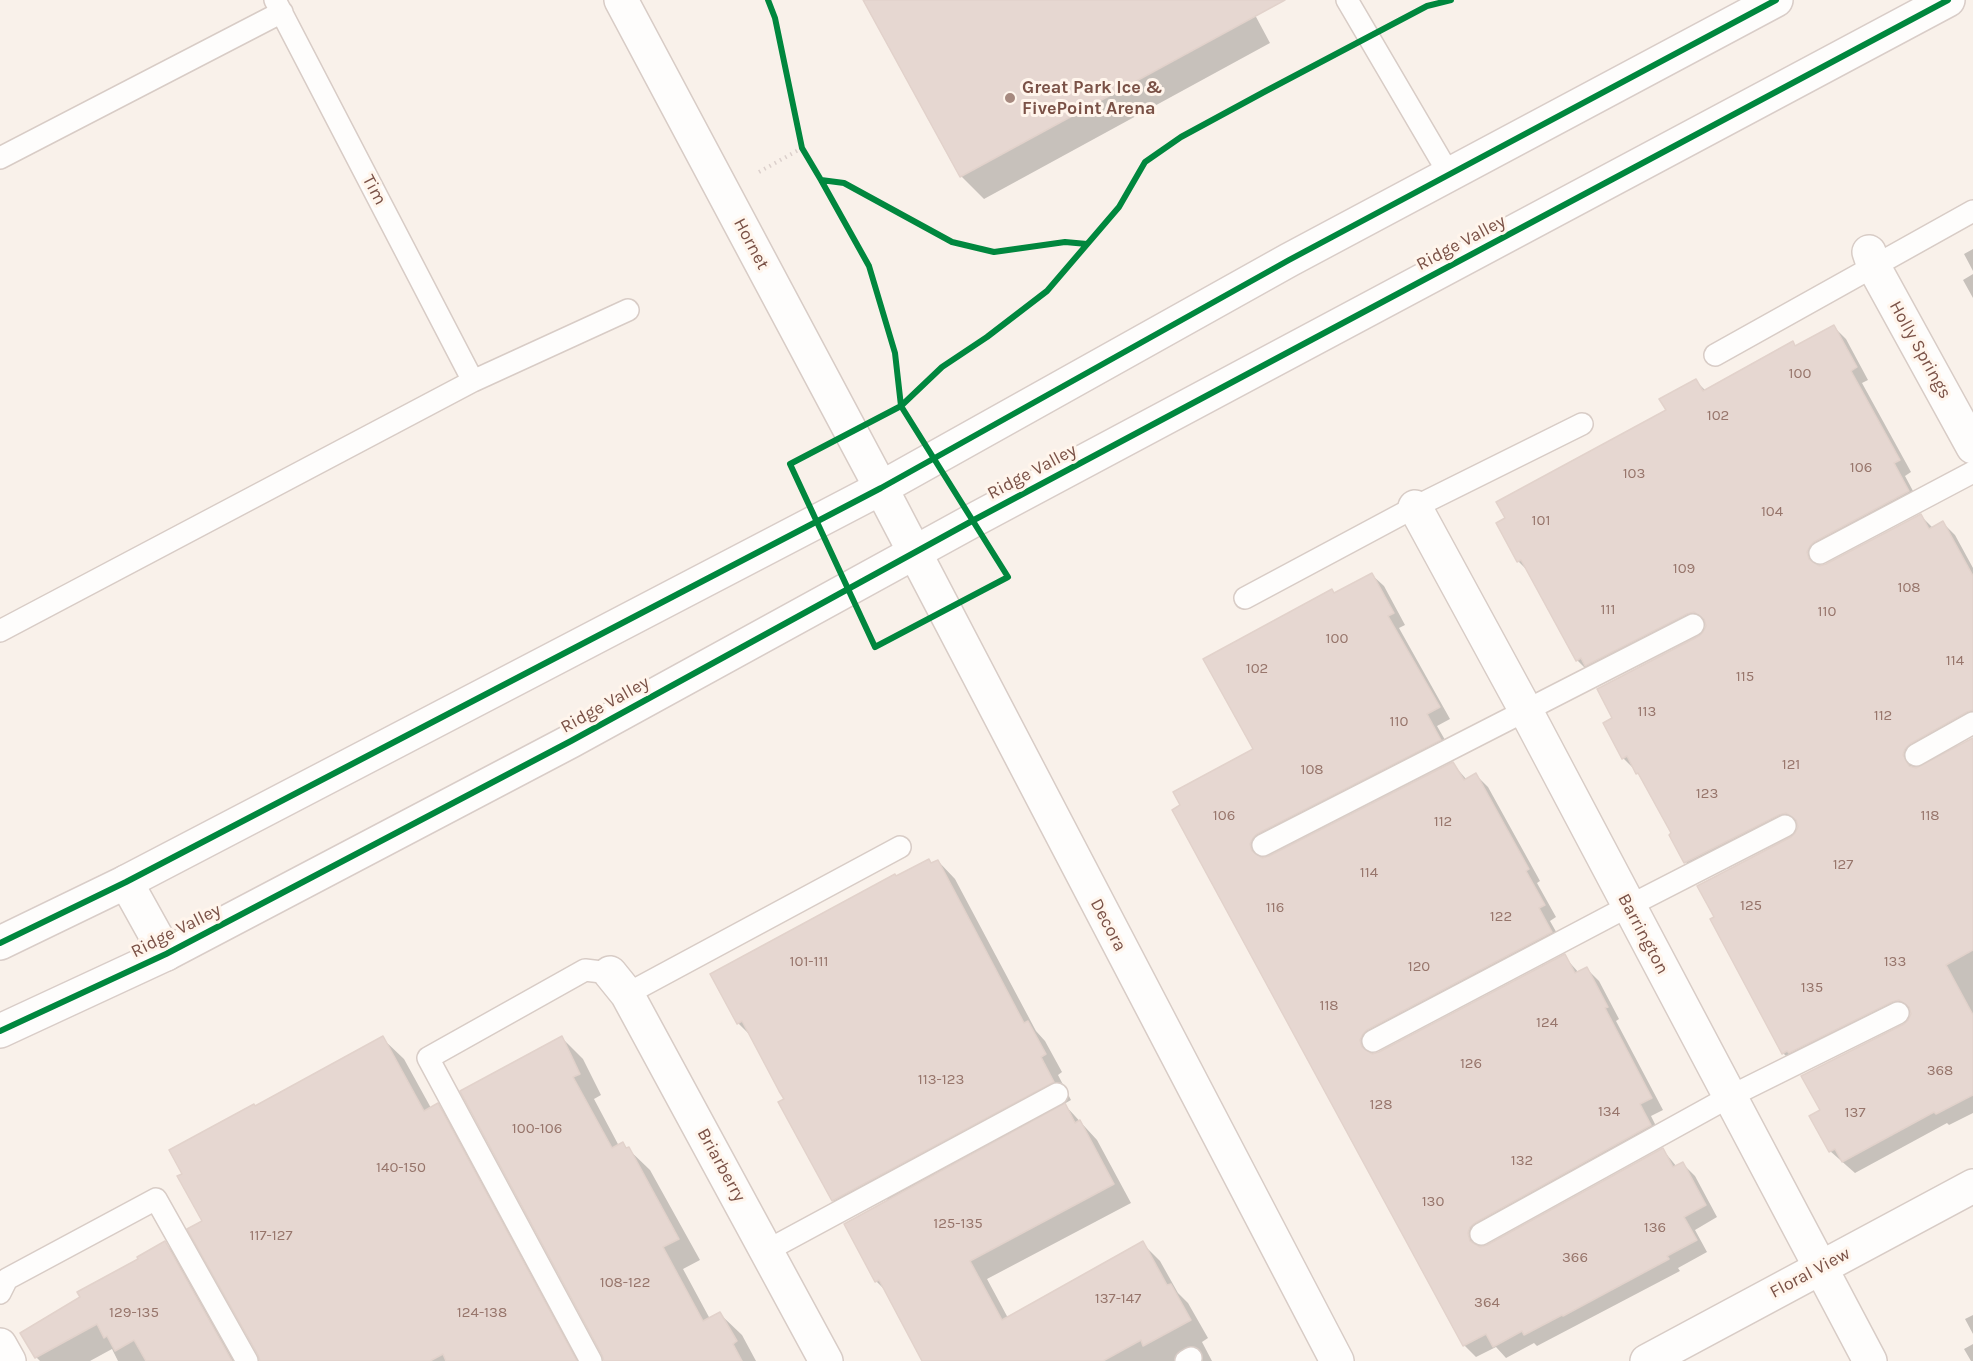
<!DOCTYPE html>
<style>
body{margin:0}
canvas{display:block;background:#f9f1ea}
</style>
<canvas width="1973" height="1361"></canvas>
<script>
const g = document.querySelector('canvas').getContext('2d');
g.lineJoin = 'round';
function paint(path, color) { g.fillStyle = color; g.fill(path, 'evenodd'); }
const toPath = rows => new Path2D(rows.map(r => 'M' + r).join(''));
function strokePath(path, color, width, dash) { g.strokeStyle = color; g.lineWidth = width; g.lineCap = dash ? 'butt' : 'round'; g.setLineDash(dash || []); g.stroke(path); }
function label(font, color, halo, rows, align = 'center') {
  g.font = font + ' Karla,sans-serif'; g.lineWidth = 6; g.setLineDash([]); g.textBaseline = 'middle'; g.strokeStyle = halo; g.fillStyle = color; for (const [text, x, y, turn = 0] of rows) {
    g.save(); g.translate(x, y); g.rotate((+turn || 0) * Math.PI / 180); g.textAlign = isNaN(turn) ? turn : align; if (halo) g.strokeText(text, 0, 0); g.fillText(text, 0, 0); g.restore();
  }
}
paint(toPath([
 [864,0,1247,0,1270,43,984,199,961,176],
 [1973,249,1973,271,1964,254],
 [1973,274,1973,298,1963,280],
 [1834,327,1846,339,1868,380,1862,383,1911,472,1905,476,1920,504,1820,559,1820,567,1921,516,1933,528,1943,523,1955,535,1973,568,1973,575,1971,576,1973,580,1973,727,1916,761,1916,768,1922,768,1973,739,1973,1113,1949,1125,1947,1123,1855,1173,1830,1151,1822,1111,1910,1021,1912,1012,1905,1013,1795,1065,1783,1053,1799,825,1792,826,1698,874,1686,862,1671,835,1673,834,1644,779,1623,758,1614,719,1705,633,1707,624,1589,672,1577,660,1530,573,1518,561,1498,524,1668,411,1696,381,1706,391,1792,343,1797,347],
 [1372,575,1384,586,1405,625,1399,628,1450,719,1437,726,1452,752,1263,851,1263,859,1453,764,1467,780,1476,775,1488,787,1540,881,1537,883,1556,917,1550,921,1563,944,1373,1047,1373,1055,1564,956,1579,973,1587,969,1599,981,1619,1019,1616,1021,1663,1110,1651,1116,1662,1138,1481,1240,1481,1248,1663,1150,1677,1167,1683,1164,1695,1176,1717,1217,1695,1230,1707,1252,1678,1268,1680,1271,1537,1346,1534,1343,1506,1358,1496,1347,1476,1357,1464,1345,1174,811,1255,750,1335,595],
 [938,861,955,879,1036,1031,1045,1041,1062,1072,1058,1075,1071,1100,1064,1104,1097,1140,1131,1203,987,1279,1008,1318,1142,1243,1160,1261,1178,1293,1188,1303,1208,1338,1202,1342,1212,1361,923,1361,888,1293,876,1281,846,1224,888,1201,887,1199,851,1218,833,1200,786,1100,752,1037,738,1023,897,878],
 [382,1038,404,1059,431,1108,437,1105,459,1126,585,1361,261,1361,204,1222,256,1108],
 [562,1038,583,1059,601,1095,594,1099,619,1146,623,1144,650,1170,700,1260,683,1269,710,1319,720,1314,742,1335,756,1361,605,1361],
 [165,1243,186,1265,240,1361,118,1361,112,1349,90,1361,40,1361,36,1357],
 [1973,1315,1973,1334,1965,1319],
 [1973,1344,1973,1361,1971,1361,1964,1349]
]), '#0003');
const building = toPath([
 [863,0,1285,0,960,177,863,0],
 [1834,325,1857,367,1851,371,1900,460,1894,463,1909,491,1814,542,1810,546,1807,552,1809,559,1819,566,1826,564,1921,514,1929,529,1943,521,1973,576,1973,710,1967,712,1910,744,1905,749,1903,755,1909,766,1916,768,1973,738,1973,950,1946,965,1973,1015,1973,1095,1936,1114,1934,1112,1842,1162,1835,1149,1829,1152,1809,1116,1820,1110,1801,1076,1904,1024,1908,1020,1911,1014,1909,1007,1899,1000,1892,1002,1789,1053,1787,1051,1782,1054,1710,919,1714,917,1697,886,1791,837,1795,833,1798,827,1796,820,1786,813,1779,815,1684,863,1669,835,1671,833,1638,773,1636,774,1627,756,1622,759,1603,723,1612,718,1597,689,1699,636,1703,632,1706,626,1704,619,1694,612,1687,614,1585,666,1581,658,1576,661,1521,560,1517,562,1496,523,1505,518,1496,502,1666,410,1659,399,1696,379,1703,391,1793,341,1795,346,1834,325],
 [1372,573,1394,613,1388,616,1440,707,1427,714,1441,740,1257,834,1253,838,1250,844,1252,851,1262,858,1269,856,1453,762,1464,780,1476,773,1529,869,1526,871,1545,905,1539,908,1552,932,1367,1030,1363,1034,1360,1040,1362,1047,1372,1054,1379,1052,1565,954,1575,973,1587,967,1608,1007,1605,1008,1652,1098,1640,1104,1651,1125,1475,1223,1470,1227,1468,1233,1470,1241,1480,1247,1487,1245,1663,1148,1673,1167,1683,1162,1706,1205,1684,1217,1697,1240,1667,1256,1669,1259,1563,1316,1562,1315,1524,1335,1522,1331,1493,1347,1486,1334,1463,1346,1172,810,1180,805,1173,792,1253,749,1203,659,1332,589,1334,593,1372,573],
 [929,859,931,863,938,860,1024,1023,1028,1021,1046,1054,1041,1057,1054,1082,832,1201,778,1102,784,1099,779,1091,742,1021,737,1024,710,974,895,874,896,876,929,859],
 [383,1036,424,1111,438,1103,577,1361,446,1361,443,1354,430,1361,260,1361,258,1355,187,1229,202,1221,177,1176,182,1174,169,1150,254,1104,255,1106,383,1036],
 [562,1036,580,1074,573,1077,612,1148,623,1142,626,1148,629,1147,679,1239,663,1247,703,1321,720,1312,737,1341,733,1344,742,1361,604,1361,602,1355,460,1091,562,1036],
 [1065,1103,1075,1123,1080,1120,1114,1184,970,1261,1002,1320,1143,1241,1167,1285,1171,1284,1191,1320,1143,1346,1141,1340,1103,1361,922,1361,879,1280,875,1282,844,1224,1065,1103],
 [165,1241,232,1361,146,1361,134,1340,115,1351,107,1336,104,1338,97,1324,35,1358,20,1333,80,1297,77,1292,138,1259,137,1257,165,1241]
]);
paint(building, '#e6d7d1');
strokePath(building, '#e2d2cb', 1.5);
const service = toPath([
 [275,0,473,381],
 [1347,0,1449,174],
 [0,158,282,12],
 [1715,355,1973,211],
 [1820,553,1973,472],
 [1245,598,1415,507,1582,424],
 [0,631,473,381,628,310],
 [1916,755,1973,723],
 [1263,845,1693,625],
 [627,994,900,847],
 [1373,1041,1629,906,1785,826],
 [1481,1234,1729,1097,1898,1013],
 [768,1250,1057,1094],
 [0,1293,7,1279,156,1199,247,1361],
 [591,1361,428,1058,585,970,610,973],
 [1186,1361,1191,1358]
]);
const minor = toPath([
 [1869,252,1874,267,1973,447],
 [1415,507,1526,711,1870,1361],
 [610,973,627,994,826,1361],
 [0,1345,9,1361]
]);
const tertiary = toPath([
 [621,0,881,488,1337,1361],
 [126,882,166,954],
 [1647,1361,1973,1186]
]);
const secondary = toPath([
 [0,943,126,882,881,488,1289,260,1776,0],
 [0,1031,166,954,571,741,972,521,1948,0]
]);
strokePath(service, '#d8ccc6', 24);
strokePath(minor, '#d8ccc6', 36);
strokePath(tertiary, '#d8ccc6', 36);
strokePath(secondary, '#d9cdc8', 36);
strokePath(toPath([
 [759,172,802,148]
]), '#dcd0cc', 4, [1.5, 4.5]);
strokePath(service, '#fefdfc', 21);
strokePath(minor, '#fefdfc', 33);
strokePath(tertiary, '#fefdfc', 33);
strokePath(secondary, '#fefdfc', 33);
strokePath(toPath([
 [768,0,775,18,802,148,821,180,844,183,952,242,994,252,1065,242,1087,244],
 [821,180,869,266,895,353,901,406],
 [901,406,942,367,987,337,1047,291,1119,207,1145,162,1181,137,1264,92,1427,6,1451,0],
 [901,406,1008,577,875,647,790,464,901,406],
 [0,943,126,882,881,488,1289,260,1776,0],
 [0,1031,166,954,571,741,972,521,1948,0]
]), '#00873e', 6);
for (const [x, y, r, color] of [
 [1010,98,6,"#a6897f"]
]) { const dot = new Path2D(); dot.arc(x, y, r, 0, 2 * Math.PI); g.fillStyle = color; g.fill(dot); strokePath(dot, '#fff5ec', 2); }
label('15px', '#97756b', null, [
 ["100",1800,374],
 ["102",1718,416],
 ["106",1861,468],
 ["103",1634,474],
 ["104",1772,512],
 ["101",1541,521],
 ["109",1684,569],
 ["108",1909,588],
 ["111",1608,610],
 ["110",1827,612],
 ["100",1337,639],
 ["114",1955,661],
 ["102",1257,669],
 ["115",1745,677],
 ["113",1647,712],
 ["112",1883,716],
 ["110",1399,722],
 ["121",1791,765],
 ["108",1312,770],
 ["123",1707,794],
 ["106",1224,816],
 ["118",1930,816],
 ["112",1443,822],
 ["127",1843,865],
 ["114",1369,873],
 ["125",1751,906],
 ["116",1275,908],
 ["122",1501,917],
 ["101-111",809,962],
 ["133",1895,962],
 ["120",1419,967],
 ["135",1812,988],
 ["118",1329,1006],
 ["124",1547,1023],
 ["126",1471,1064],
 ["368",1940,1071],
 ["113-123",941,1080],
 ["128",1381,1105],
 ["134",1609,1112],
 ["137",1855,1113],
 ["100-106",537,1129],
 ["132",1522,1161],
 ["140-150",401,1168],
 ["130",1433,1202],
 ["125-135",958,1224],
 ["136",1655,1228],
 ["117-127",271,1236],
 ["366",1575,1258],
 ["108-122",625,1283],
 ["137-147",1118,1299],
 ["364",1487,1303],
 ["129-135",134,1313],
 ["124-138",482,1313]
]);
label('bold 18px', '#7a5146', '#fff5ec', [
 ["Great Park Ice &",1022,88],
 ["FivePoint Arena",1022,109]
], 'left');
label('18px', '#7a5146', '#fff5ec', [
 ["Tim",374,190,62],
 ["Ridge Valley",1461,243,-28],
 ["Hornet",751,244,62],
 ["Holly Springs",1920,350,61],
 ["Ridge Valley",1032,472,-28],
 ["Ridge Valley",605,705,-29],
 ["Decora",1108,925,62],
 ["Ridge Valley",176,931,-27],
 ["Barrington",1643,934,62],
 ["Briarberry",721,1165,61],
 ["Floral View",1810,1273,-28]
]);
</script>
